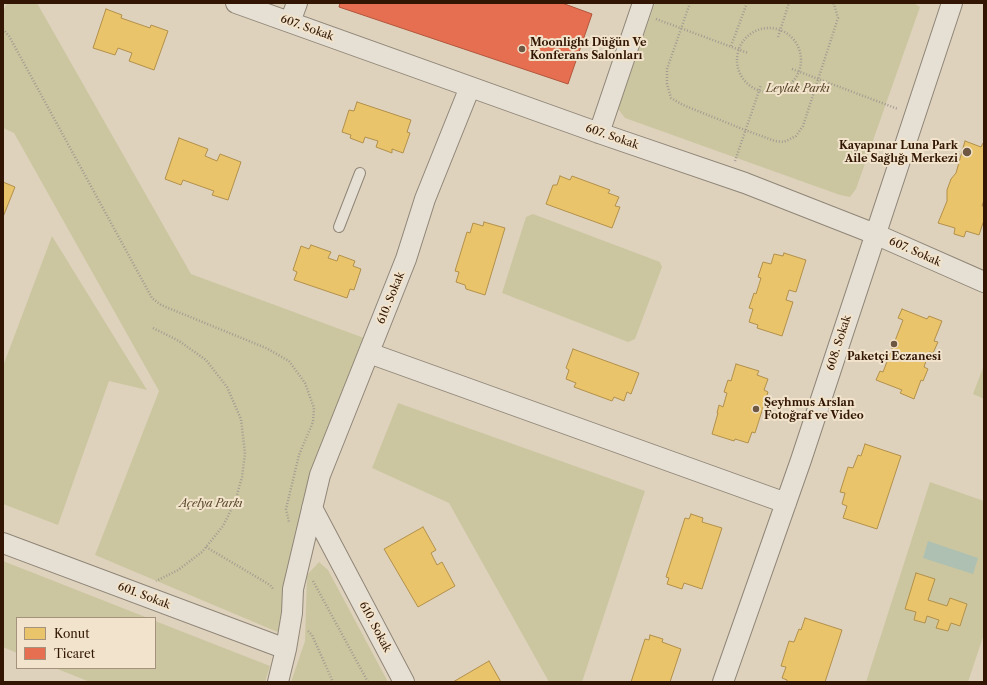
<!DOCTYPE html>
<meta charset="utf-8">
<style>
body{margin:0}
#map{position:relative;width:987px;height:685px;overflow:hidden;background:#ded2bd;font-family:"Libre Caslon Text",serif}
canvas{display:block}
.frame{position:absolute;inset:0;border:4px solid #321603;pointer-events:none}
.legend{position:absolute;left:16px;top:617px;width:140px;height:52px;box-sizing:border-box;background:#f2e4cc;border:1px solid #a5927c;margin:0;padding:5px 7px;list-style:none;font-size:12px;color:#321603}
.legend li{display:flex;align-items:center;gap:8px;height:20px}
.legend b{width:20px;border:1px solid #a5927c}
</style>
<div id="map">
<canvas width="987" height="685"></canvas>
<div class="frame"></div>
<ul class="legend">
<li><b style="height:11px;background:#e9c46a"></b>Konut</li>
<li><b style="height:11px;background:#e76f51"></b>Ticaret</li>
</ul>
</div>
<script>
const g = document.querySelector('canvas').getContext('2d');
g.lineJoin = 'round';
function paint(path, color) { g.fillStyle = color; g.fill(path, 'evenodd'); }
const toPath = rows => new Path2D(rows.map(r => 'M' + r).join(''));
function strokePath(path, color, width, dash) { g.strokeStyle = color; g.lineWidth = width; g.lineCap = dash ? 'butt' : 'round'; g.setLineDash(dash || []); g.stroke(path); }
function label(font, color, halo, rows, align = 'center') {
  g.font = font + ' "Libre Caslon Text",serif'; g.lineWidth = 4; g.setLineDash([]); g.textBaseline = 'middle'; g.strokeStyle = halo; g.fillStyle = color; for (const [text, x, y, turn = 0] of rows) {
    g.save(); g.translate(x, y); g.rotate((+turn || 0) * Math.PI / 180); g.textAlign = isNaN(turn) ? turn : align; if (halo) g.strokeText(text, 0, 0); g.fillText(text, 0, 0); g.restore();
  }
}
paint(toPath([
 [7,3,37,3,191,274,364,338,284,587,280,633,95,555,159,391,14,133,3,128,3,12],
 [655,3,914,3,920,7,856,189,850,197,840,195,625,118,618,109],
 [533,214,660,262,662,267,635,339,628,342,502,293,526,217],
 [52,236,147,390,109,381,58,525,3,504,3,366],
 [984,365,984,399,973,394],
 [398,403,645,491,582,682,549,682,449,503,372,468],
 [930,482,984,501,984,634,968,682,866,682],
 [3,561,148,618,17,618,17,653,3,647],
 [319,562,328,570,388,682,291,682,305,641,307,575],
 [155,621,270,666,265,682,90,682,55,668,155,668]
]), '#cbc6a0');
paint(toPath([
 [928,541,978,558,973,574,923,558]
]), '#adc0b2');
const homes = toPath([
 [106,9,122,15,121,18,150,28,151,25,168,31,154,70,129,61,132,53,118,48,115,55,93,48,106,9],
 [357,102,411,120,407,132,410,133,403,153,392,149,392,153,376,147,378,141,365,137,363,143,350,138,351,135,342,132,349,110,354,111,357,102],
 [179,138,208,149,205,156,217,161,220,154,241,162,228,200,212,195,214,191,183,180,181,185,165,179,179,138],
 [965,141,981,147,983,143,984,143,984,200,982,206,984,206,984,220,979,235,966,231,964,237,954,234,955,228,938,223,947,201,947,190,951,179,956,173,965,141],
 [560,176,570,180,572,176,610,190,608,193,619,197,615,206,620,207,612,228,546,204,553,185,557,185,560,176],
 [3,182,15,187,3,217,3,182],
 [484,222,505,228,485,295,466,289,465,285,456,282,459,272,455,271,467,232,470,233,473,223,483,226,484,222],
 [311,245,331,252,328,258,337,261,339,255,355,261,353,266,361,269,354,290,350,289,347,298,294,280,297,272,293,270,301,246,309,249,311,245],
 [784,253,806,260,796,292,789,290,786,300,793,302,782,336,757,328,758,325,749,322,753,309,749,308,754,293,756,294,761,278,758,277,763,262,771,264,774,254,783,256,784,253],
 [902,309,927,319,929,316,942,321,934,341,938,342,933,353,929,352,924,367,928,369,923,381,921,380,914,399,900,393,902,390,876,380,880,371,883,372,903,320,898,318,902,309],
 [573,349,639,373,631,394,627,392,624,401,614,397,612,401,574,387,576,383,566,379,569,370,566,368,573,349],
 [736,364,759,371,757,375,768,379,764,390,768,392,755,433,752,432,748,443,735,439,734,441,712,434,718,413,717,413,719,405,723,407,727,393,724,392,728,380,731,381,736,364],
 [865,444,901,456,877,529,843,518,847,506,842,504,845,493,840,492,848,467,853,468,858,455,861,456,865,444],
 [691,514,703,518,702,522,722,528,702,589,684,583,682,589,667,584,669,578,666,577,685,518,689,519,691,514],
 [423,527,436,550,431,553,437,565,442,562,455,586,418,607,384,549,423,527],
 [916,573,935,579,928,600,947,606,950,598,967,604,960,626,951,623,948,631,936,628,939,620,927,616,925,623,914,620,916,612,905,609,916,573],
 [805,618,842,630,825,682,787,682,787,680,782,678,786,667,781,666,789,641,794,642,799,629,801,630,805,618],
 [650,635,663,639,662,642,681,649,670,682,631,682,645,639,649,640,650,635],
 [489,661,501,682,453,682,489,661]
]);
paint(homes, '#e9c46a');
strokePath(homes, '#b2904b', 1);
const shops = toPath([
 [340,3,562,3,592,14,568,84,339,7,340,3]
]);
paint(shops, '#e76f51');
strokePath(shops, '#b1543a', 1);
const lane = toPath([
 [339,227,360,173]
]);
const street = toPath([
 [236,3,599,133,745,183,875,234,984,282],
 [290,22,297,3],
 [599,133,643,3],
 [369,353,786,503],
 [312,508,404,682],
 [3,543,286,649],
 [278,682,286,649,292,613,293,589,320,475,406,259,425,199,470,87],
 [723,682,801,460,952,3]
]);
strokePath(lane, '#908677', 12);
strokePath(street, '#908677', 22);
strokePath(toPath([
 [690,3,667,69,667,84,671,98,683,105,745,130,775,141,784,142,796,136,803,126,838,18,834,4,832,3],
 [656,19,748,53],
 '737 60a32 32 0 1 1 64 0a32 32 0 1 1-64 0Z',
 [3,29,9,36,152,298,161,305,266,348,289,361,305,383,314,408,313,422,299,455,286,509,289,522],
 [778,37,789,3],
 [731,46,747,3],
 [792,69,898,109],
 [735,161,761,85],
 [153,328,179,341,206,360,227,387,241,419,245,454,242,477,235,502,223,526,202,552,178,570,156,581],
 [206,547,270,585,274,590],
 [313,581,368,682],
 [308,631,312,635,333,682]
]), '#a29b91', 2.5, [1, 2]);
strokePath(lane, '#e5dfd4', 10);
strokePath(street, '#e5dfd4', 20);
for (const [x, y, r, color] of [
 [522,49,4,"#6e5844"],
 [967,152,5,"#6e5844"],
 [894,344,4,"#6e5844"],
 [756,409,4,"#6e5844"]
]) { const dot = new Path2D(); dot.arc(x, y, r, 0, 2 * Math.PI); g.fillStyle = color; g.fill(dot); strokePath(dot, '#f2e4cc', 1.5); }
label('11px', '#321603', '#f2e4cc', [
 ["607. Sokak",307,28,20],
 ["607. Sokak",612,137,19],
 ["607. Sokak",915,252,24],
 ["610. Sokak",391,298,-68],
 ["608. Sokak",839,343,-72],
 ["601. Sokak",144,596,21],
 ["610. Sokak",375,627,62]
]);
label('bold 11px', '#321603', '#f2e4cc', [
 ["Moonlight Düğün Ve",530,43],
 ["Konferans Salonları",530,56],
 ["Kayapınar Luna Park",958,146,"right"],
 ["Aile Sağlığı Merkezi",958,159,"right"],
 ["Paketçi Eczanesi",894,357,"center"],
 ["Şeyhmus Arslan",764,403],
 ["Fotoğraf ve Video",764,416]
], 'left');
label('italic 11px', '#5b482b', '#f2e4cc', [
 ["Leylak Parkı",798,89],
 ["Açelya Parkı",211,504]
]);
</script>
